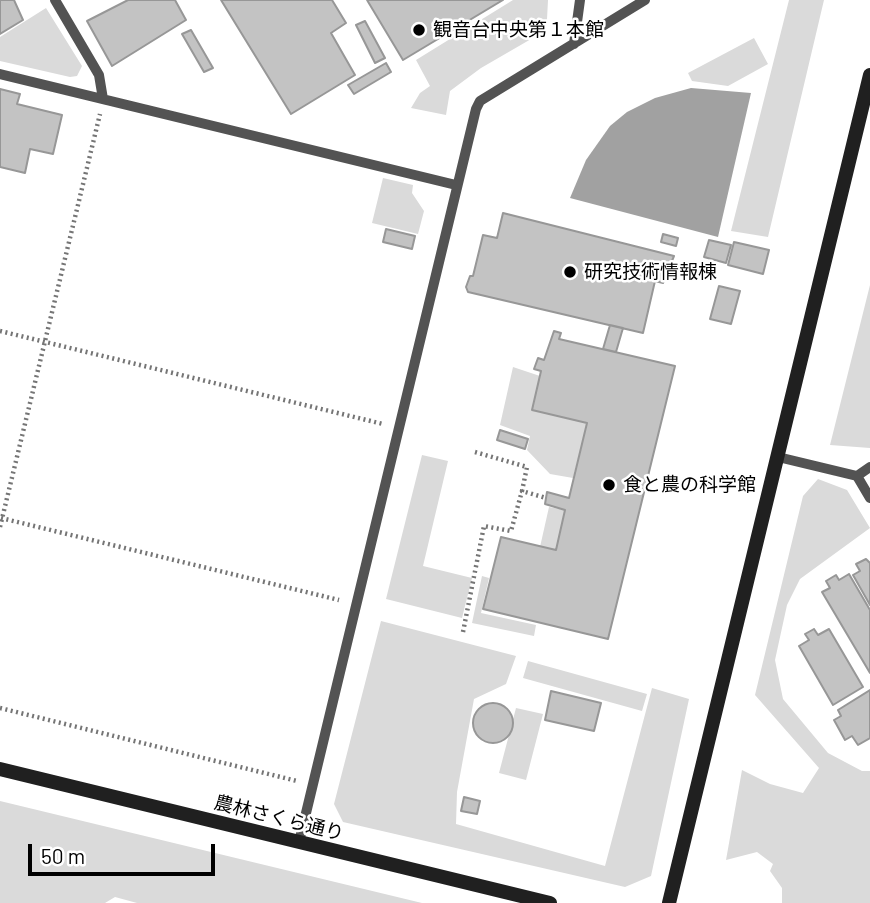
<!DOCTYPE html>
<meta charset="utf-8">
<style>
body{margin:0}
#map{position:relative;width:870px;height:903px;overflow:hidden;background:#fff;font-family:Barlow,sans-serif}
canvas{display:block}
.scale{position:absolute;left:28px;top:844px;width:187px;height:32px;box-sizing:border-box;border:4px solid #000;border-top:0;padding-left:9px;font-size:21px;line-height:24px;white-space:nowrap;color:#000;-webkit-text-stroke:5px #fff;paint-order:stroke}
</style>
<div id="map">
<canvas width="870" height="903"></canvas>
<div class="scale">50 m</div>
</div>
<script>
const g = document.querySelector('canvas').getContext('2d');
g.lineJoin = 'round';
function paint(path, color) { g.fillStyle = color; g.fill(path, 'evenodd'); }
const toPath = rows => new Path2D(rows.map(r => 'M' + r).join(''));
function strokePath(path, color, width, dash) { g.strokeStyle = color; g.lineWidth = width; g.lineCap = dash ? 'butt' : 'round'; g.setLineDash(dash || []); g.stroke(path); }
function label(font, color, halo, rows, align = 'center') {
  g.font = font + ' Barlow,"Noto Sans JP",sans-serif'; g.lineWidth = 5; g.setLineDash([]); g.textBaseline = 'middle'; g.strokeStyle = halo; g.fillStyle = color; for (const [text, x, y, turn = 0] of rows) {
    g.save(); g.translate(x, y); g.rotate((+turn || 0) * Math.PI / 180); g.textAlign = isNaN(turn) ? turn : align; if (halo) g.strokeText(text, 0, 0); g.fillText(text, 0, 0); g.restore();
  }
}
paint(toPath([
 [513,0,548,0,547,19,538,35,481,68,450,91,446,115,411,108,420,93,430,86,416,60],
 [789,0,824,0,768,237,731,231],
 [46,8,82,66,77,76,70,77,0,61,0,37],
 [754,38,768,64,728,86,692,81,688,73],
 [383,178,413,185,412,193,424,211,418,234,372,223],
 [870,285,870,448,830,445],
 [513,367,540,376,532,410,587,423,573,478,550,474,527,450,530,436,500,425],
 [422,455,448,461,423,566,472,578,462,618,386,599],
 [818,479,847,490,870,528,800,579,787,605,775,660,783,699,828,753,862,771,870,771,870,903,782,903,782,888,770,871,773,864,757,852,726,860,742,770,770,784,803,793,819,768,755,695,803,496],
 [549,507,565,510,556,550,540,547],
 [482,576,489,578,481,613,536,625,534,636,472,623],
 [381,621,516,656,506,684,474,699,457,792,456,824,605,866,652,688,689,699,651,876,625,887,343,822,334,804],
 [528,661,647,694,642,711,523,678],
 [516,708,543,714,526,780,499,773],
 [0,801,422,903,137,903,115,897,105,903,0,903]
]), '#dadada');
paint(toPath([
 [691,88,751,93,718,237,570,198,586,160,610,126,627,112,655,98]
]), '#a1a1a1');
const building = toPath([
 [0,0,14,0,23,20,0,34,0,0],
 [128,0,175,0,186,20,112,66,87,21,128,0],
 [221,0,332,0,346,23,331,33,355,75,291,114,221,0],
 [367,0,503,0,403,60,367,0],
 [365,21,385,58,375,63,356,25,365,21],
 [191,30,213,68,204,72,182,34,191,30],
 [386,63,391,72,354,94,348,85,386,63],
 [0,89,20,94,17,104,62,115,53,154,30,149,25,173,0,167,0,89],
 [503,213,674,256,663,283,655,281,643,333,468,292,466,287,470,276,473,276,483,235,497,238,503,213],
 [386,229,415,236,412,249,383,242,386,229],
 [663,234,678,238,676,246,661,242,663,234],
 [709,240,731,245,726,263,704,257,709,240],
 [734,242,769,250,763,274,728,265,734,242],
 [719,286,740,291,731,324,710,319,719,286],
 [610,325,623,328,616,352,603,349,610,325],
 [554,331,561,333,559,339,675,366,608,639,483,609,501,537,556,550,565,510,545,504,547,492,569,498,587,423,532,410,541,371,534,369,538,358,544,360,554,331],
 [500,430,528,439,525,449,497,440,500,430],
 [866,559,870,563,870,605,853,575,860,571,856,564,866,559],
 [849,574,870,610,870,673,822,592,830,588,826,581,836,575,839,580,849,574],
 [814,629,818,635,829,629,863,687,833,705,799,646,809,640,805,634,814,629],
 [870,690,870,738,858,745,852,736,845,740,834,720,841,716,838,710,870,690],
 [551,691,601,703,594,731,545,720,551,691],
 '473 723a20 20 0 1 1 40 0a20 20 0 1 1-40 0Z',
 [464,797,480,801,477,814,461,811,464,797]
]);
paint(building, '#c3c3c3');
strokePath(building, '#979797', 2);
strokePath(toPath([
 [0,331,383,424],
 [475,452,527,467,522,491,546,498],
 [1,518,339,600],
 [0,527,100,114],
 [463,632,484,526,511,531,522,491],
 [0,708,297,781]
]), '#757575', 4.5, [2, 3.5]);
strokePath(toPath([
 [55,0,99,75,103,99],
 [574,44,580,0],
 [0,74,456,185],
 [778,457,857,476,870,467],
 [857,476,870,498],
 [299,842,476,109,480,101,645,0]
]), '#535353', 10);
strokePath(toPath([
 [0,769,550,903],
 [669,903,870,75]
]), '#202020', 14);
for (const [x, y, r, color] of [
 [419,30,7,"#000"],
 [570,272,7,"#000"],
 [609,485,7,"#000"]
]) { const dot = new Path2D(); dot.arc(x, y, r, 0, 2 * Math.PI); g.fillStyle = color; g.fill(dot); strokePath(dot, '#fff', 2.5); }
label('19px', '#000', '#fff', [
 ["観音台中央第１本館",433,30],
 ["研究技術情報棟",584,272],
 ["食と農の科学館",623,485]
], 'left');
label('19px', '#000', '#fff', [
 ["農林さくら通り",279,818,14]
]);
</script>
